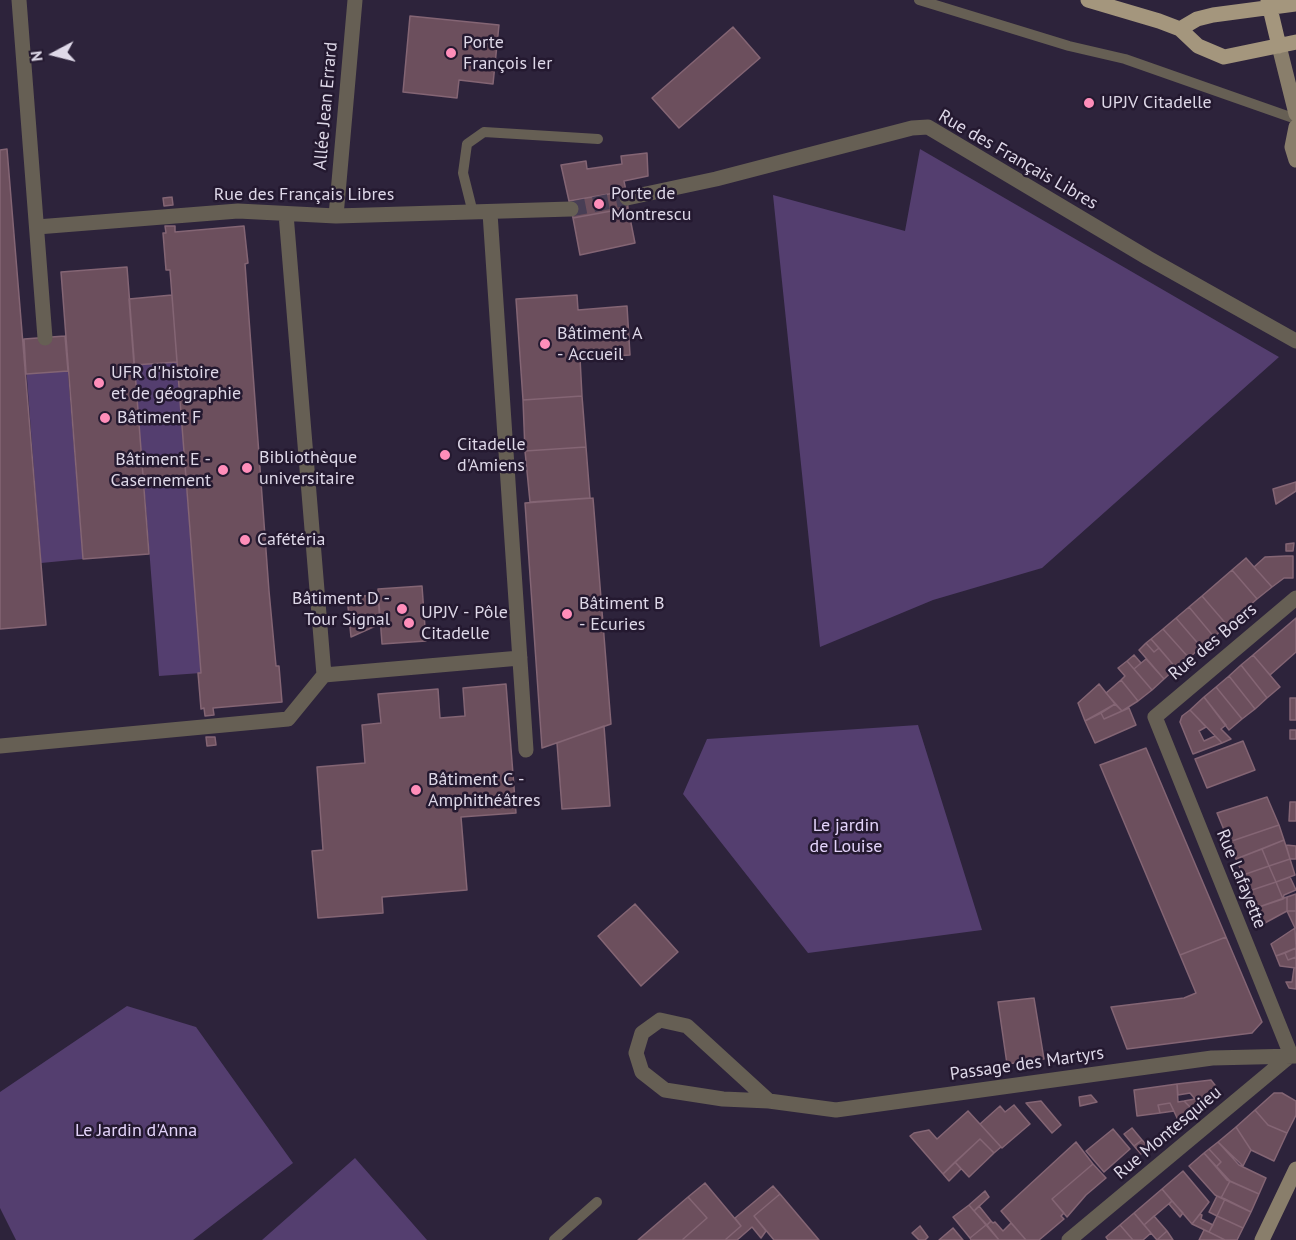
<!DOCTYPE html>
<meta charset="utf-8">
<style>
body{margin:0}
#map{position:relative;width:1296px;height:1240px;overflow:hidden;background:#2d233b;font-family:"PT Sans",sans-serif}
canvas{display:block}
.north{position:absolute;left:24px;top:24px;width:60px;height:60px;-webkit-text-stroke:4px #241930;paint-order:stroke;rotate:263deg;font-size:16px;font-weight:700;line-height:24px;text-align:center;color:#ded8e8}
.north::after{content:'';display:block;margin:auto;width:21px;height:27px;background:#ded8e8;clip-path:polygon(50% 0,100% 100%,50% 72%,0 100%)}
</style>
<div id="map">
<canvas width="1296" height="1240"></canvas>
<div class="north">N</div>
</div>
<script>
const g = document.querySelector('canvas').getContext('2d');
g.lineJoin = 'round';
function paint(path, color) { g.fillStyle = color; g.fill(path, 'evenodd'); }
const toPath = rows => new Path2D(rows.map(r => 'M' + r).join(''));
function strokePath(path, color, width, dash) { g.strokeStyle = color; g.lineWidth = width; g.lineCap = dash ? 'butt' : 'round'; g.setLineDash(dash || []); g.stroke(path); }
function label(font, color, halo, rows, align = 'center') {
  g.font = font + ' "PT Sans",sans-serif'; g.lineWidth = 5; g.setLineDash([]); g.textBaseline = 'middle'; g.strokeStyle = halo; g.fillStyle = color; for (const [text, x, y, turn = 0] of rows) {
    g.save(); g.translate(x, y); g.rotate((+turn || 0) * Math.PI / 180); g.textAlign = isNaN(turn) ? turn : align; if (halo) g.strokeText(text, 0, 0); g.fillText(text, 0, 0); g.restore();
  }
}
paint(toPath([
 [920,149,1279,357,1042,568,933,600,820,647,773,195,905,231],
 [65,336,83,559,41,563,24,339],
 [177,362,185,461,142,465,134,365],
 [186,480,201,673,159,676,144,483],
 [918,725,982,930,808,953,683,794,707,739],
 [127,1006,196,1027,293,1163,193,1240,16,1240,0,1208,0,1092],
 [355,1158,427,1240,262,1240]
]), '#543e6f');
const building = toPath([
 [410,16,499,25,493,84,459,80,457,98,403,92,410,16],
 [733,27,760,58,679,128,652,98,733,27],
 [7,149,46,625,0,629,0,150,7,149],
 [647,153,648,176,624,181,626,191,569,201,561,165,586,161,587,169,622,164,621,156,647,153],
 [626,191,628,208,573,218,569,201,626,191],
 [172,197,173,205,164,206,163,198,172,197],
 [628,208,635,243,580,255,573,218,628,208],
 [165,226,175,226,175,232,244,226,248,263,245,264,269,591,276,666,279,666,282,702,213,708,214,715,205,716,204,708,201,709,198,673,201,673,170,270,166,270,163,233,166,233,165,226],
 [127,267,149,554,83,559,61,272,127,267],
 [172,295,177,362,134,365,129,299,172,295],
 [577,295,578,310,627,306,630,355,580,358,582,396,523,400,516,299,577,295],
 [65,336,68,371,26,374,24,339,65,336],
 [582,396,586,447,525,451,523,400,582,396],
 [586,447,590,498,530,502,525,451,586,447],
 [185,461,186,480,144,483,142,465,185,461],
 [1296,482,1296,491,1276,504,1273,489,1296,482],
 [593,498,611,724,542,748,525,503,593,498],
 [1294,543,1293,551,1286,551,1286,544,1294,543],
 [1286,556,1293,556,1293,578,1284,578,1272,587,1254,567,1265,557,1286,556],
 [1246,558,1272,587,1257,599,1232,570,1246,558],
 [1232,570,1257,599,1227,625,1202,596,1232,570],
 [422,586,426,641,382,644,378,589,422,586],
 [378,595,380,624,351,637,347,597,378,595],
 [1202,596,1227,625,1214,637,1189,607,1202,596],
 [1189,607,1214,637,1201,647,1176,618,1189,607],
 [1176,618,1201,647,1189,658,1163,629,1176,618],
 [1296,618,1296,652,1270,675,1253,655,1296,618],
 [1163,629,1189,658,1176,668,1151,639,1163,629],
 [1151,639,1159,648,1154,652,1146,643,1151,639],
 [1146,643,1154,652,1159,648,1176,668,1164,679,1139,650,1146,643],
 [1134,655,1141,663,1134,669,1127,661,1134,655],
 [1253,655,1280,687,1267,698,1241,665,1253,655],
 [1146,659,1164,679,1152,690,1134,669,1146,659],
 [1127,661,1152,690,1138,701,1121,680,1125,676,1118,668,1127,661],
 [1241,665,1267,698,1255,709,1229,676,1241,665],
 [1229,676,1255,709,1242,719,1216,687,1229,676],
 [1121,680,1138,701,1122,711,1106,693,1121,680],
 [506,684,516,813,461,817,467,890,382,897,383,913,318,918,312,851,323,850,317,767,365,763,362,725,381,723,378,694,438,689,440,718,465,716,463,688,506,684],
 [1099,684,1115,704,1085,721,1078,703,1099,684],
 [1216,687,1242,719,1229,730,1204,697,1216,687],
 [1204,697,1226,725,1221,729,1231,739,1222,743,1190,710,1204,697],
 [1290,698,1296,698,1296,720,1290,720,1290,698],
 [1115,704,1122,711,1104,719,1101,713,1115,704],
 [1129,708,1136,725,1095,743,1085,721,1101,713,1104,719,1129,708],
 [1190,710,1206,727,1199,731,1204,741,1215,736,1222,743,1193,754,1180,722,1182,716,1190,710],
 [604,726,610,806,562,809,557,743,604,726],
 [1290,730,1296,730,1296,739,1290,739,1290,730],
 [206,737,215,737,216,745,207,746,206,737],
 [1243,741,1255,770,1207,788,1195,759,1243,741],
 [1146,748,1226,937,1180,955,1100,765,1146,748],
 [1267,797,1279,825,1229,842,1217,813,1267,797],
 [1290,802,1296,802,1296,821,1289,821,1290,802],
 [1279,825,1284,840,1236,859,1229,842,1279,825],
 [1284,840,1290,859,1269,866,1262,849,1284,840],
 [1286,845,1296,846,1296,859,1290,859,1286,845],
 [1262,849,1269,866,1243,875,1236,859,1262,849],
 [1290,859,1295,875,1276,882,1269,866,1290,859],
 [1269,866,1276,882,1249,891,1243,875,1269,866],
 [1290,877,1296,890,1284,895,1283,899,1276,882,1290,877],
 [1276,882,1283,899,1256,908,1249,891,1276,882],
 [1296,894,1296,911,1287,911,1287,897,1296,894],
 [1287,897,1287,911,1263,924,1256,908,1287,897],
 [635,904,678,952,641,986,598,936,635,904],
 [1287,911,1296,911,1296,928,1295,928,1287,911],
 [1295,928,1296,948,1276,956,1271,944,1295,928],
 [1226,937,1262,1022,1252,1033,1127,1049,1111,1007,1184,998,1196,993,1180,955,1226,937],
 [1296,948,1296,957,1288,960,1285,953,1296,948],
 [1285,953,1288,960,1296,957,1296,968,1280,966,1276,956,1285,953],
 [1294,968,1296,968,1296,989,1289,988,1286,982,1292,982,1294,968],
 [1034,998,1044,1059,1007,1064,998,1002,1034,998],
 [1211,1080,1218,1089,1193,1110,1184,1101,1195,1099,1190,1093,1178,1095,1177,1084,1211,1080],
 [1177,1084,1178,1102,1184,1101,1193,1110,1179,1122,1170,1103,1158,1105,1160,1113,1137,1116,1134,1090,1177,1084],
 [1274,1093,1282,1093,1296,1101,1296,1115,1287,1133,1268,1125,1255,1110,1274,1093],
 [1091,1095,1097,1102,1080,1106,1079,1097,1091,1095],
 [1041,1101,1061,1125,1052,1133,1026,1103,1041,1101],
 [1170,1103,1174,1111,1160,1113,1158,1105,1170,1103],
 [1014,1105,1030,1124,1002,1148,980,1124,1000,1106,1005,1112,1014,1105],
 [1255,1110,1268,1125,1287,1133,1274,1161,1251,1150,1236,1127,1255,1110],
 [968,1111,1001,1147,994,1153,980,1139,943,1174,910,1136,914,1133,929,1130,937,1139,968,1111],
 [1236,1127,1251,1150,1243,1166,1218,1142,1236,1127],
 [1132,1128,1142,1140,1134,1146,1124,1134,1132,1128],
 [1113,1129,1130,1149,1104,1172,1086,1151,1113,1129],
 [980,1139,994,1153,969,1177,955,1162,980,1139],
 [1142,1140,1149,1147,1141,1154,1134,1146,1142,1140],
 [1076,1142,1093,1164,1052,1199,1064,1213,1061,1216,1064,1219,1039,1240,1026,1240,1001,1211,1076,1142],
 [1218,1142,1239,1165,1266,1178,1259,1194,1227,1180,1216,1167,1221,1162,1209,1149,1218,1142],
 [1209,1149,1221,1162,1216,1167,1204,1153,1209,1149],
 [1204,1153,1230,1181,1221,1198,1215,1195,1189,1166,1204,1153],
 [955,1162,961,1169,949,1181,943,1174,955,1162],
 [1093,1164,1106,1178,1086,1195,1067,1217,1052,1199,1093,1164],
 [1183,1171,1209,1202,1192,1224,1162,1189,1183,1171],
 [1230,1181,1259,1194,1251,1212,1221,1198,1230,1181],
 [705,1183,741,1226,725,1240,682,1240,707,1218,688,1197,705,1183],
 [773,1186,780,1194,754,1216,766,1231,761,1238,752,1227,737,1240,725,1240,741,1226,735,1218,773,1186],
 [1162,1189,1172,1201,1144,1225,1134,1213,1162,1189],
 [985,1191,989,1197,974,1211,969,1205,985,1191],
 [780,1194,819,1240,774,1240,754,1216,780,1194],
 [1217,1196,1225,1199,1217,1216,1209,1212,1217,1196],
 [688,1197,707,1218,682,1240,638,1240,688,1197],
 [1225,1199,1251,1212,1243,1228,1217,1216,1225,1199],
 [1172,1201,1183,1213,1180,1217,1169,1204,1172,1201],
 [969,1205,986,1225,970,1238,953,1217,969,1205],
 [979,1206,991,1221,987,1225,974,1211,979,1206],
 [1134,1213,1151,1233,1143,1240,1133,1240,1120,1225,1134,1213],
 [1200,1214,1202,1215,1201,1219,1213,1225,1209,1232,1192,1224,1200,1214],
 [1154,1216,1167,1231,1157,1240,1144,1225,1154,1216],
 [1217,1216,1243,1228,1237,1240,1225,1240,1209,1232,1217,1216],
 [991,1221,993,1223,995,1222,1003,1231,1011,1223,1026,1240,999,1240,987,1225,991,1221],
 [986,1225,999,1240,971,1240,970,1238,986,1225],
 [1120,1225,1133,1240,1108,1240,1106,1237,1120,1225],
 [920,1226,928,1237,925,1240,919,1240,912,1233,920,1226],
 [953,1228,963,1240,939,1240,953,1228],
 [1204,1230,1209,1232,1225,1240,1199,1240,1204,1230],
 [1167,1231,1173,1240,1157,1240,1167,1231]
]);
paint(building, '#6c4f5d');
strokePath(building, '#846574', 1.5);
strokePath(toPath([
 [571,209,627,198]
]), '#483e55', 15, [15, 8]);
strokePath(toPath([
 [919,0,1069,46,1125,59,1296,119],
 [473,213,463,173,467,144,484,132,598,139],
 [554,1240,597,1202]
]), '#665f54', 10);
strokePath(toPath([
 [19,0,45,338],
 [627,198,716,179,912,128,928,127,1148,258,1296,341],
 [490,213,526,750],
 [286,214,324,675,520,658],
 [336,216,355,0],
 [37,227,238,211,336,216,571,209],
 [0,746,288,719,324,675],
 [1291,1055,1155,717,1296,598],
 [769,1101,687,1026,660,1020,642,1033,636,1053,642,1072,665,1090,723,1099,769,1101,836,1110,1212,1058,1296,1056],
 [1069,1240,1291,1055]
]), '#665f54', 15);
strokePath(toPath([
 [1279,46,1296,114],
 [1296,127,1292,147,1296,160],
 [1262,1240,1296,1169]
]), '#897e6b', 15);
strokePath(toPath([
 [1088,0,1159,21,1180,29,1198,46,1224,57,1296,42],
 [1268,0,1279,46],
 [1180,29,1197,19,1213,15,1296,4]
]), '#a4967d', 15);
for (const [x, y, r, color] of [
 [451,53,6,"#ff8eba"],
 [1089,103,6,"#ff8eba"],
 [599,204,6,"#ff8eba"],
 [545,344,6,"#ff8eba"],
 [99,383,6,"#ff8eba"],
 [105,418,6,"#ff8eba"],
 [445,455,6,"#ff8eba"],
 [247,468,6,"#ff8eba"],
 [223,470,6,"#ff8eba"],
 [245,540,6,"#ff8eba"],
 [402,609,6,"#ff8eba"],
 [567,614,6,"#ff8eba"],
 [409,623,6,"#ff8eba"],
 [416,790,6,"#ff8eba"]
]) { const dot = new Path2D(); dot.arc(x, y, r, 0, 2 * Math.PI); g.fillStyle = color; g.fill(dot); strokePath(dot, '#241930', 2); }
label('18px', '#ded8e8', '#241930', [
 ["Porte",463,43],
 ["François Ier",463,64],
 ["UPJV Citadelle",1101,103],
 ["Porte de",611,194],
 ["Montrescu",611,215],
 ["Bâtiment A",557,334],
 ["- Accueil",557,355],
 ["UFR d'histoire",111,373],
 ["et de géographie",111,394],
 ["Bâtiment F",117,418],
 ["Citadelle",457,445],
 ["d'Amiens",457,466],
 ["Bibliothèque",259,458],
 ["universitaire",259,479],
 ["Bâtiment E -",211,460,"right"],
 ["Casernement",211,481,"right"],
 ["Cafétéria",257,540],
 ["Bâtiment D -",390,599,"right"],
 ["Tour Signal",390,620,"right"],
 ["Bâtiment B",579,604],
 ["- Ecuries",579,625],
 ["UPJV - Pôle",421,613],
 ["Citadelle",421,634],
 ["Bâtiment C -",428,780],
 ["Amphithéâtres",428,801]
], 'left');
label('18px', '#ded8e8', '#241930', [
 ["Allée Jean Errard",326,106,-85],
 ["Rue des Français Libres",1018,160,30],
 ["Rue des Français Libres",304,195],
 ["Rue des Boers",1213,642,-40],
 ["Rue Lafayette",1241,879,68],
 ["Passage des Martyrs",1027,1064,-8],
 ["Rue Montesquieu",1168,1133,-40]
]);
label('18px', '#e4d4fb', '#241930', [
 ["Le jardin",846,826],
 ["de Louise",846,847],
 ["Le Jardin d'Anna",136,1131]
]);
</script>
